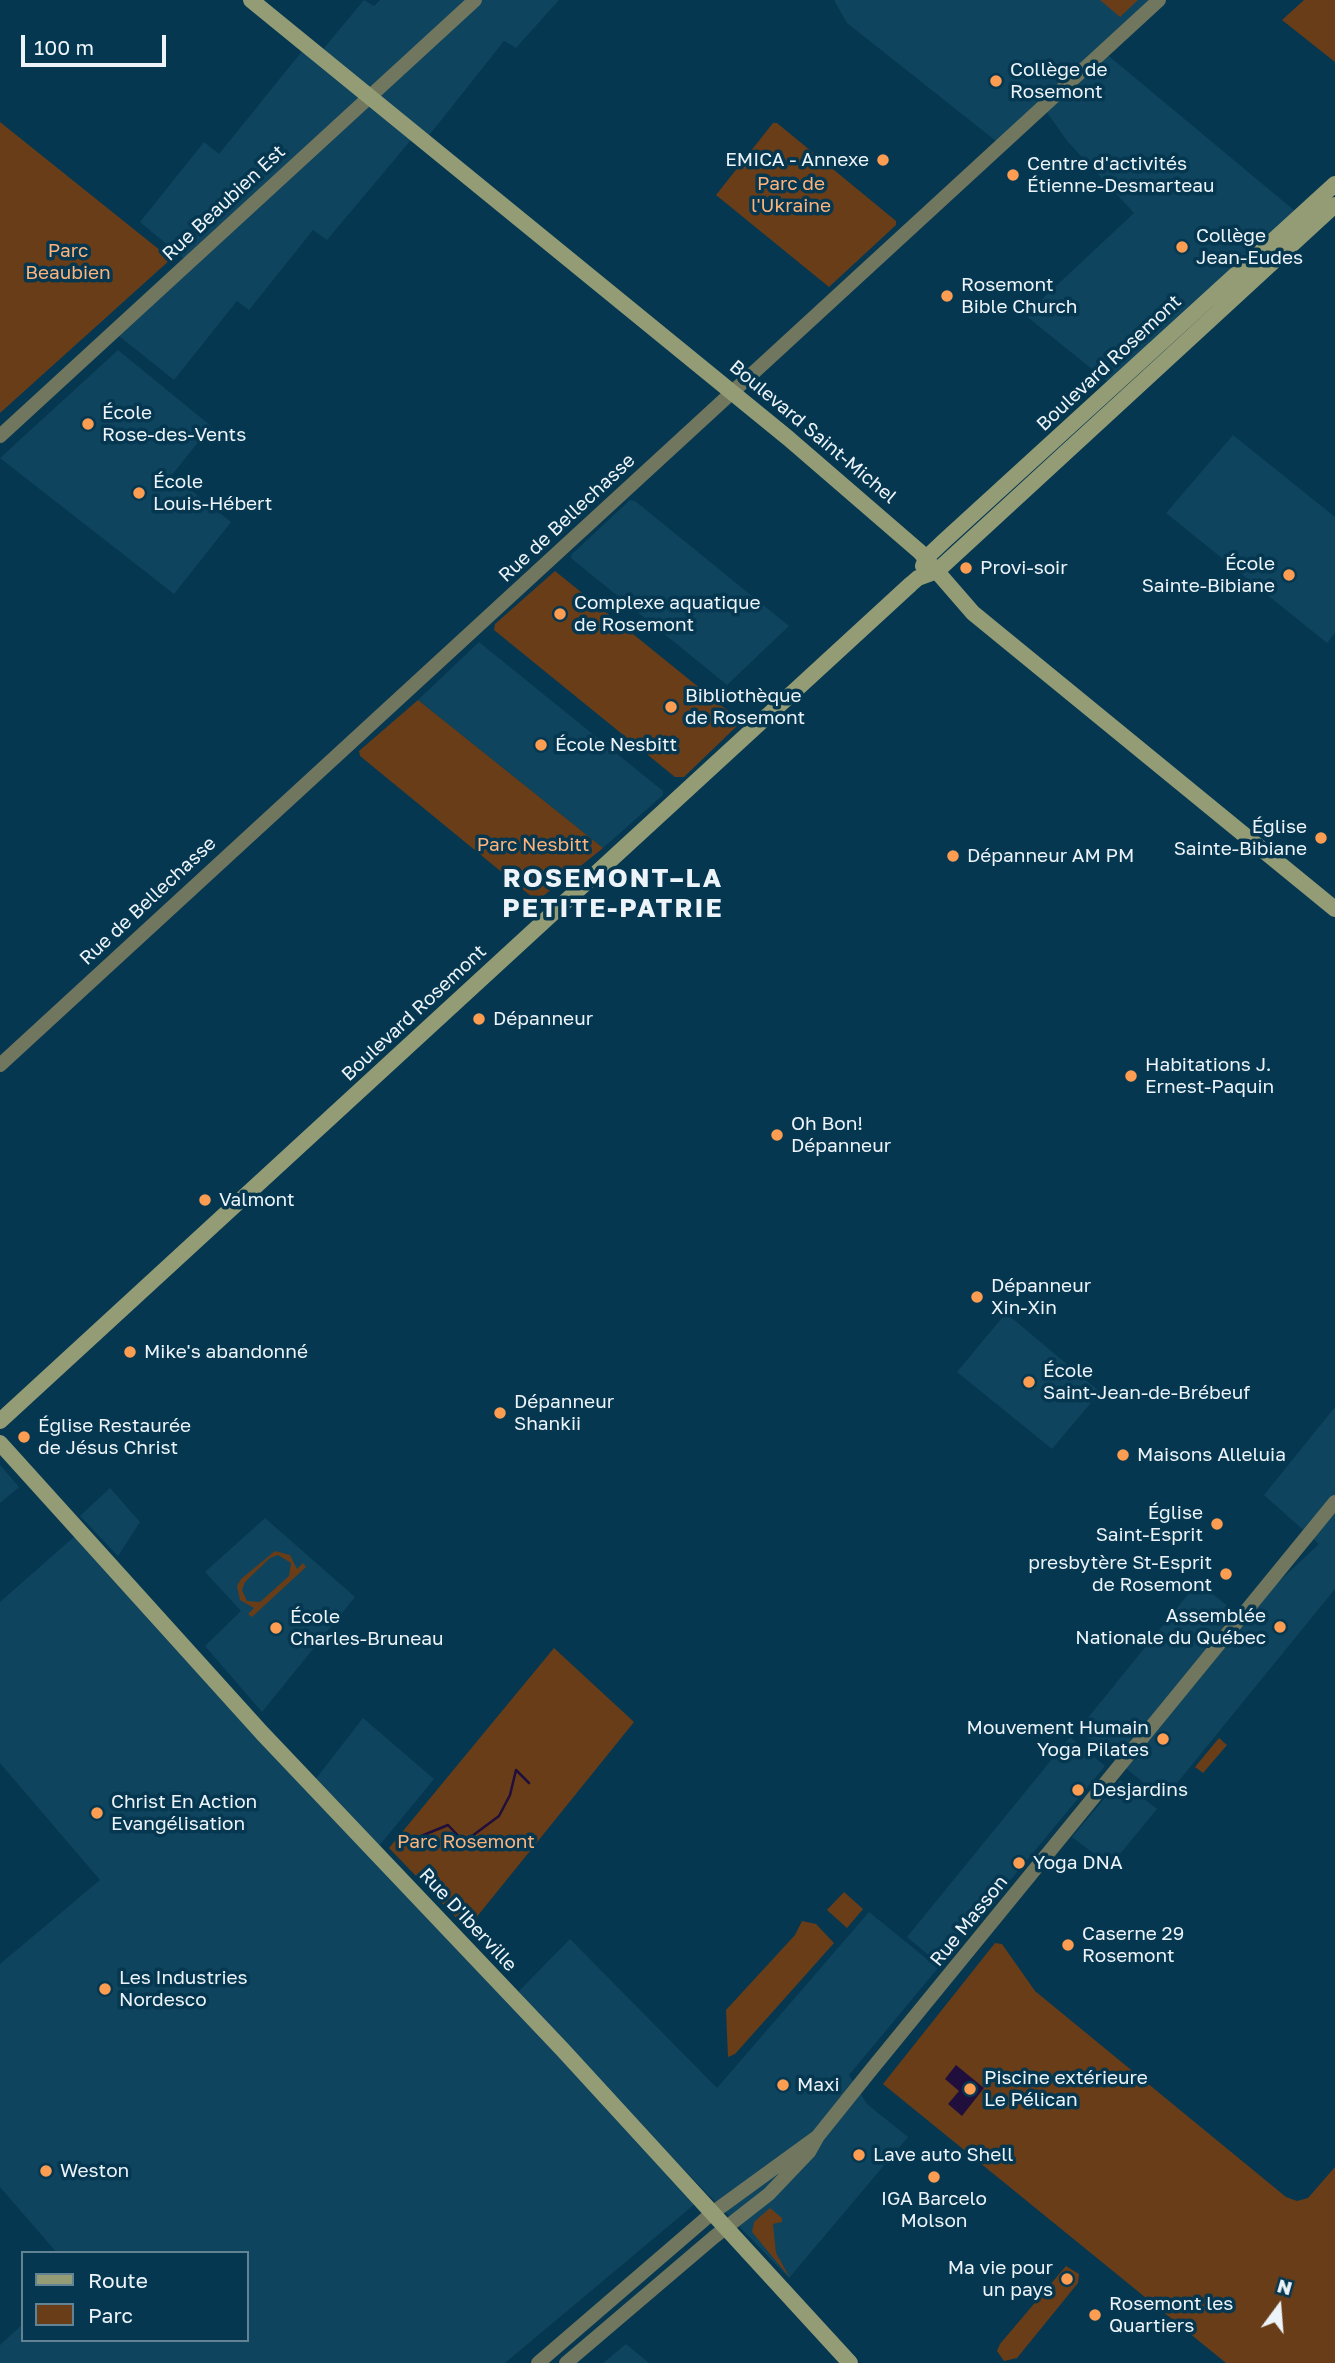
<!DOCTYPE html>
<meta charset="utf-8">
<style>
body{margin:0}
#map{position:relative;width:1335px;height:2363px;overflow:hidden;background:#063750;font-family:"Golos Text",sans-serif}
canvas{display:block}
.legend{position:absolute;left:21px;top:2251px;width:228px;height:91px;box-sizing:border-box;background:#063750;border:2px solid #628394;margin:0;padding:9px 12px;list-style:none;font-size:21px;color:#ecf4f9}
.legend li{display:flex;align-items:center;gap:14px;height:35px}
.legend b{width:35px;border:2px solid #628394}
.north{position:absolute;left:1244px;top:2272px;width:70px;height:70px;-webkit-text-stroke:5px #063750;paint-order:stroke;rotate:16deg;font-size:19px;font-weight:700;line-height:28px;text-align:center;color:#ecf4f9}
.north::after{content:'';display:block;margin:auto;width:24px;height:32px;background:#ecf4f9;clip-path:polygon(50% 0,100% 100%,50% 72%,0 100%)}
.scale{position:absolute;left:21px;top:35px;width:145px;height:32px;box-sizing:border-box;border:4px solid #ecf4f9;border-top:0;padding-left:9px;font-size:21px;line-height:24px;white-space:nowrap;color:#ecf4f9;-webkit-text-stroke:5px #063750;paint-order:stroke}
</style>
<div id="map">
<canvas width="1335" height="2363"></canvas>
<ul class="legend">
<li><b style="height:9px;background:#949c75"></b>Route</li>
<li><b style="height:19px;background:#693d18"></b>Parc</li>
</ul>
<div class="north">N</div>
<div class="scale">100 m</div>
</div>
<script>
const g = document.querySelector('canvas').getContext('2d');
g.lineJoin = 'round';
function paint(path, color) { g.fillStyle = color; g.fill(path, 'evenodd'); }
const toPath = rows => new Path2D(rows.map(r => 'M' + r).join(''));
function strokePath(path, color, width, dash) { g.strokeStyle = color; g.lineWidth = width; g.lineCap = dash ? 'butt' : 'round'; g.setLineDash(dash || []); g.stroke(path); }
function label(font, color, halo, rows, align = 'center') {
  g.font = font + ' "Golos Text",sans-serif'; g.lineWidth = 7; g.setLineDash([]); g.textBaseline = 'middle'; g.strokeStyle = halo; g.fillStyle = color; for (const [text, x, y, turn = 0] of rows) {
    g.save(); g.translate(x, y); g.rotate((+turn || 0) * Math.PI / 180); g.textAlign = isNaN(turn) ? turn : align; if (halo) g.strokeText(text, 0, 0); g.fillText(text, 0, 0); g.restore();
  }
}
paint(toPath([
 [364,0,374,6,380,0,559,0,516,48,504,41,427,138,411,140,327,240,313,230,249,310,237,301,174,380,114,332,188,262,140,222,204,142,219,154,307,45,319,54],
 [834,0,1159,0,1104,52,1301,216,1114,387,1025,315,1134,213,1068,142,1043,107,1001,145,847,23],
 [118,350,211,426,172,475,231,522,174,594,0,458],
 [1233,435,1335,517,1335,633,1327,643,1166,513],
 [630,500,635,501,789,626,727,685,571,558,572,554],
 [479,642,663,791,663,795,603,848,418,700],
 [1006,1313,1100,1392,1052,1449,957,1372],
 [1335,1407,1335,1589,1164,1799,1078,1730,1198,1582,1241,1617,1319,1544,1264,1495],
 [0,1465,19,1487,0,1503],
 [110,1488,140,1522,118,1556,80,1516],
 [265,1518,355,1597,262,1712,205,1646,241,1611,205,1572],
 [75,1536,696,2203,505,2363,0,2363,0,2345,23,2324,23,2340,247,2340,247,2253,57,2253,0,2187,0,1964,100,1880,0,1763,0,1602],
 [363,1718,434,1779,374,1852,311,1785],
 [1070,1737,1105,1766,940,1965,907,1937],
 [1120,1780,1157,1809,1110,1866,1072,1837],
 [869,1912,938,1968,849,2075,867,2104,908,2137,789,2278,515,1995,570,1939,717,2088],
 [626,2344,649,2363,603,2363]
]), '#0e445e');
paint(toPath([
 [1100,0,1138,0,1120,17],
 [1304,0,1335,0,1335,62,1282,20],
 [0,122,171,259,0,413],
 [773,123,777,123,896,221,896,225,829,287,716,195],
 [555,571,738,719,738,725,684,777,675,777,494,630,495,624],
 [418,700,603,848,537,901,360,756,359,751],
 [275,1551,290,1555,297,1569,303,1563,306,1567,252,1617,248,1614,254,1608,240,1600,237,1586,241,1579],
 [278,1555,291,1563,289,1576,260,1602,247,1601,242,1590,245,1582,270,1558],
 [554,1648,634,1722,467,1929,389,1848],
 [1219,1738,1227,1745,1203,1773,1195,1767],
 [844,1892,863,1909,847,1928,827,1910],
 [802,1921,816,1924,834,1943,735,2054,728,2057,726,2010,795,1935],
 [995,1943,1002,1944,1035,1991,1286,2197,1297,2201,1308,2198,1335,2167,1335,2363,1226,2363,883,2084],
 [770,2208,782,2218,782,2222,773,2224,776,2253,790,2278,752,2232,754,2222],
 [1066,2266,1079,2274,1078,2283,1017,2358,1004,2361,997,2351,1000,2344]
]), '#693d18');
paint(toPath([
 [956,2065,984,2088,962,2116,948,2104,959,2091,945,2079]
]), '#200f3c');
strokePath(toPath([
 [409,1841,448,1825,462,1840,468,1839,499,1816,510,1795,516,1770,529,1783]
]), '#200f3c', 2.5);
strokePath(toPath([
 [0,436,475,0],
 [0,1065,1159,0],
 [538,2363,711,2214,817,2137],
 [566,2363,714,2237,769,2194,809,2152,818,2136,871,2070,1335,1502]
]), '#71765e', 14);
strokePath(toPath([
 [251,0,788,438,920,552,973,613,1335,909],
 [923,566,926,558,944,541,1335,184],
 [0,1421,911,584,918,578,937,571,1335,205],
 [0,1443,262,1733,562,2049,850,2363]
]), '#949c75', 16);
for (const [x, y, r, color] of [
 [996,81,7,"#fc9d52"],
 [883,160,7,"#fc9d52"],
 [1013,175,7,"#fc9d52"],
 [1182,247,7,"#fc9d52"],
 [947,296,7,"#fc9d52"],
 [88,424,7,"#fc9d52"],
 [139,493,7,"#fc9d52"],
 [966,568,7,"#fc9d52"],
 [1289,575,7,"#fc9d52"],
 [560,614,7,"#fc9d52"],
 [671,707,7,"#fc9d52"],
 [541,745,7,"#fc9d52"],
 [1321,838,7,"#fc9d52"],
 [953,856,7,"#fc9d52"],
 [479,1019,7,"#fc9d52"],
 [1131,1076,7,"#fc9d52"],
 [777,1135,7,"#fc9d52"],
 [205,1200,7,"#fc9d52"],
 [977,1297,7,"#fc9d52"],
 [130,1352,7,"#fc9d52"],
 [1029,1382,7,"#fc9d52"],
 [500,1413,7,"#fc9d52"],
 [24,1437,7,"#fc9d52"],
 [1123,1455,7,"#fc9d52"],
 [1217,1524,7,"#fc9d52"],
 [1226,1574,7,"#fc9d52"],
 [1280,1627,7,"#fc9d52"],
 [276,1628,7,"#fc9d52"],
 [1163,1739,7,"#fc9d52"],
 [1078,1790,7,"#fc9d52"],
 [97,1813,7,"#fc9d52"],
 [1019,1863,7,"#fc9d52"],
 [1068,1945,7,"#fc9d52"],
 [105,1989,7,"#fc9d52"],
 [783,2085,7,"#fc9d52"],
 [970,2089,7,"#fc9d52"],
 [859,2155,7,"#fc9d52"],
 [46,2171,7,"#fc9d52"],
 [934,2177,7,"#fc9d52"],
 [1067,2279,7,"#fc9d52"],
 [1095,2315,7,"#fc9d52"]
]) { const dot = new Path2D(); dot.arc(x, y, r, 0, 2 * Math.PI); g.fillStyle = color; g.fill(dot); strokePath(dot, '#063750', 2.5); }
label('19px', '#ecf4f9', '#063750', [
 ["Collège de",1010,70],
 ["Rosemont",1010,92],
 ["EMICA - Annexe",869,160,"right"],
 ["Centre d'activités",1027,164],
 ["Étienne-Desmarteau",1027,186],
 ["Collège",1196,236],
 ["Jean-Eudes",1196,258],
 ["Rosemont",961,285],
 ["Bible Church",961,307],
 ["École",102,413],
 ["Rose-des-Vents",102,435],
 ["École",153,482],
 ["Louis-Hébert",153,504],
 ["École",1275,564,"right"],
 ["Sainte-Bibiane",1275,586,"right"],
 ["Provi-soir",980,568],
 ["Complexe aquatique",574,603],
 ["de Rosemont",574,625],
 ["Bibliothèque",685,696],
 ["de Rosemont",685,718],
 ["École Nesbitt",555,745],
 ["Église",1307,827,"right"],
 ["Sainte-Bibiane",1307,849,"right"],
 ["Dépanneur AM PM",967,856],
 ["Dépanneur",493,1019],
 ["Habitations J.",1145,1065],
 ["Ernest-Paquin",1145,1087],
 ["Oh Bon!",791,1124],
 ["Dépanneur",791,1146],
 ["Valmont",219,1200],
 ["Dépanneur",991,1286],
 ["Xin-Xin",991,1308],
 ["Mike's abandonné",144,1352],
 ["École",1043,1371],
 ["Saint-Jean-de-Brébeuf",1043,1393],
 ["Dépanneur",514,1402],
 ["Shankii",514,1424],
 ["Église Restaurée",38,1426],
 ["de Jésus Christ",38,1448],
 ["Maisons Alleluia",1137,1455],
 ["Église",1203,1513,"right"],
 ["Saint-Esprit",1203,1535,"right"],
 ["presbytère St-Esprit",1212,1563,"right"],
 ["de Rosemont",1212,1585,"right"],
 ["Assemblée",1266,1616,"right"],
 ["Nationale du Québec",1266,1638,"right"],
 ["École",290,1617],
 ["Charles-Bruneau",290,1639],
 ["Mouvement Humain",1149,1728,"right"],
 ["Yoga Pilates",1149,1750,"right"],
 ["Desjardins",1092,1790],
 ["Christ En Action",111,1802],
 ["Evangélisation",111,1824],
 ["Yoga DNA",1033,1863],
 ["Caserne 29",1082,1934],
 ["Rosemont",1082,1956],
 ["Les Industries",119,1978],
 ["Nordesco",119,2000],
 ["Piscine extérieure",984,2078],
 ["Le Pélican",984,2100],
 ["Maxi",797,2085],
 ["Lave auto Shell",873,2155],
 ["Weston",60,2171],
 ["IGA Barcelo",934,2199,"center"],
 ["Molson",934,2221,"center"],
 ["Ma vie pour",1053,2268,"right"],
 ["un pays",1053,2290,"right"],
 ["Rosemont les",1109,2304],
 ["Quartiers",1109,2326]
], 'left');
label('19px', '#fdb37c', '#063750', [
 ["Parc de",791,184],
 ["l'Ukraine",791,206],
 ["Parc",68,251],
 ["Beaubien",68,273],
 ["Parc Nesbitt",533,845],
 ["Parc Rosemont",466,1842]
]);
label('19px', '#ecf4f9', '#063750', [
 ["Rue Beaubien Est",224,203,-43],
 ["Boulevard Rosemont",1109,363,-43],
 ["Boulevard Saint-Michel",813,432,40],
 ["Rue de Bellechasse",567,518,-43],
 ["Rue de Bellechasse",148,901,-43],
 ["Boulevard Rosemont",414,1013,-43],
 ["Rue D'Iberville",468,1920,47],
 ["Rue Masson",969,1921,-51]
]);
g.letterSpacing = '2px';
label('bold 26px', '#ecf4f9', '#063750', [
 ["ROSEMONT–LA",613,879],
 ["PETITE-PATRIE",613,909]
]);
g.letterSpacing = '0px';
</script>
